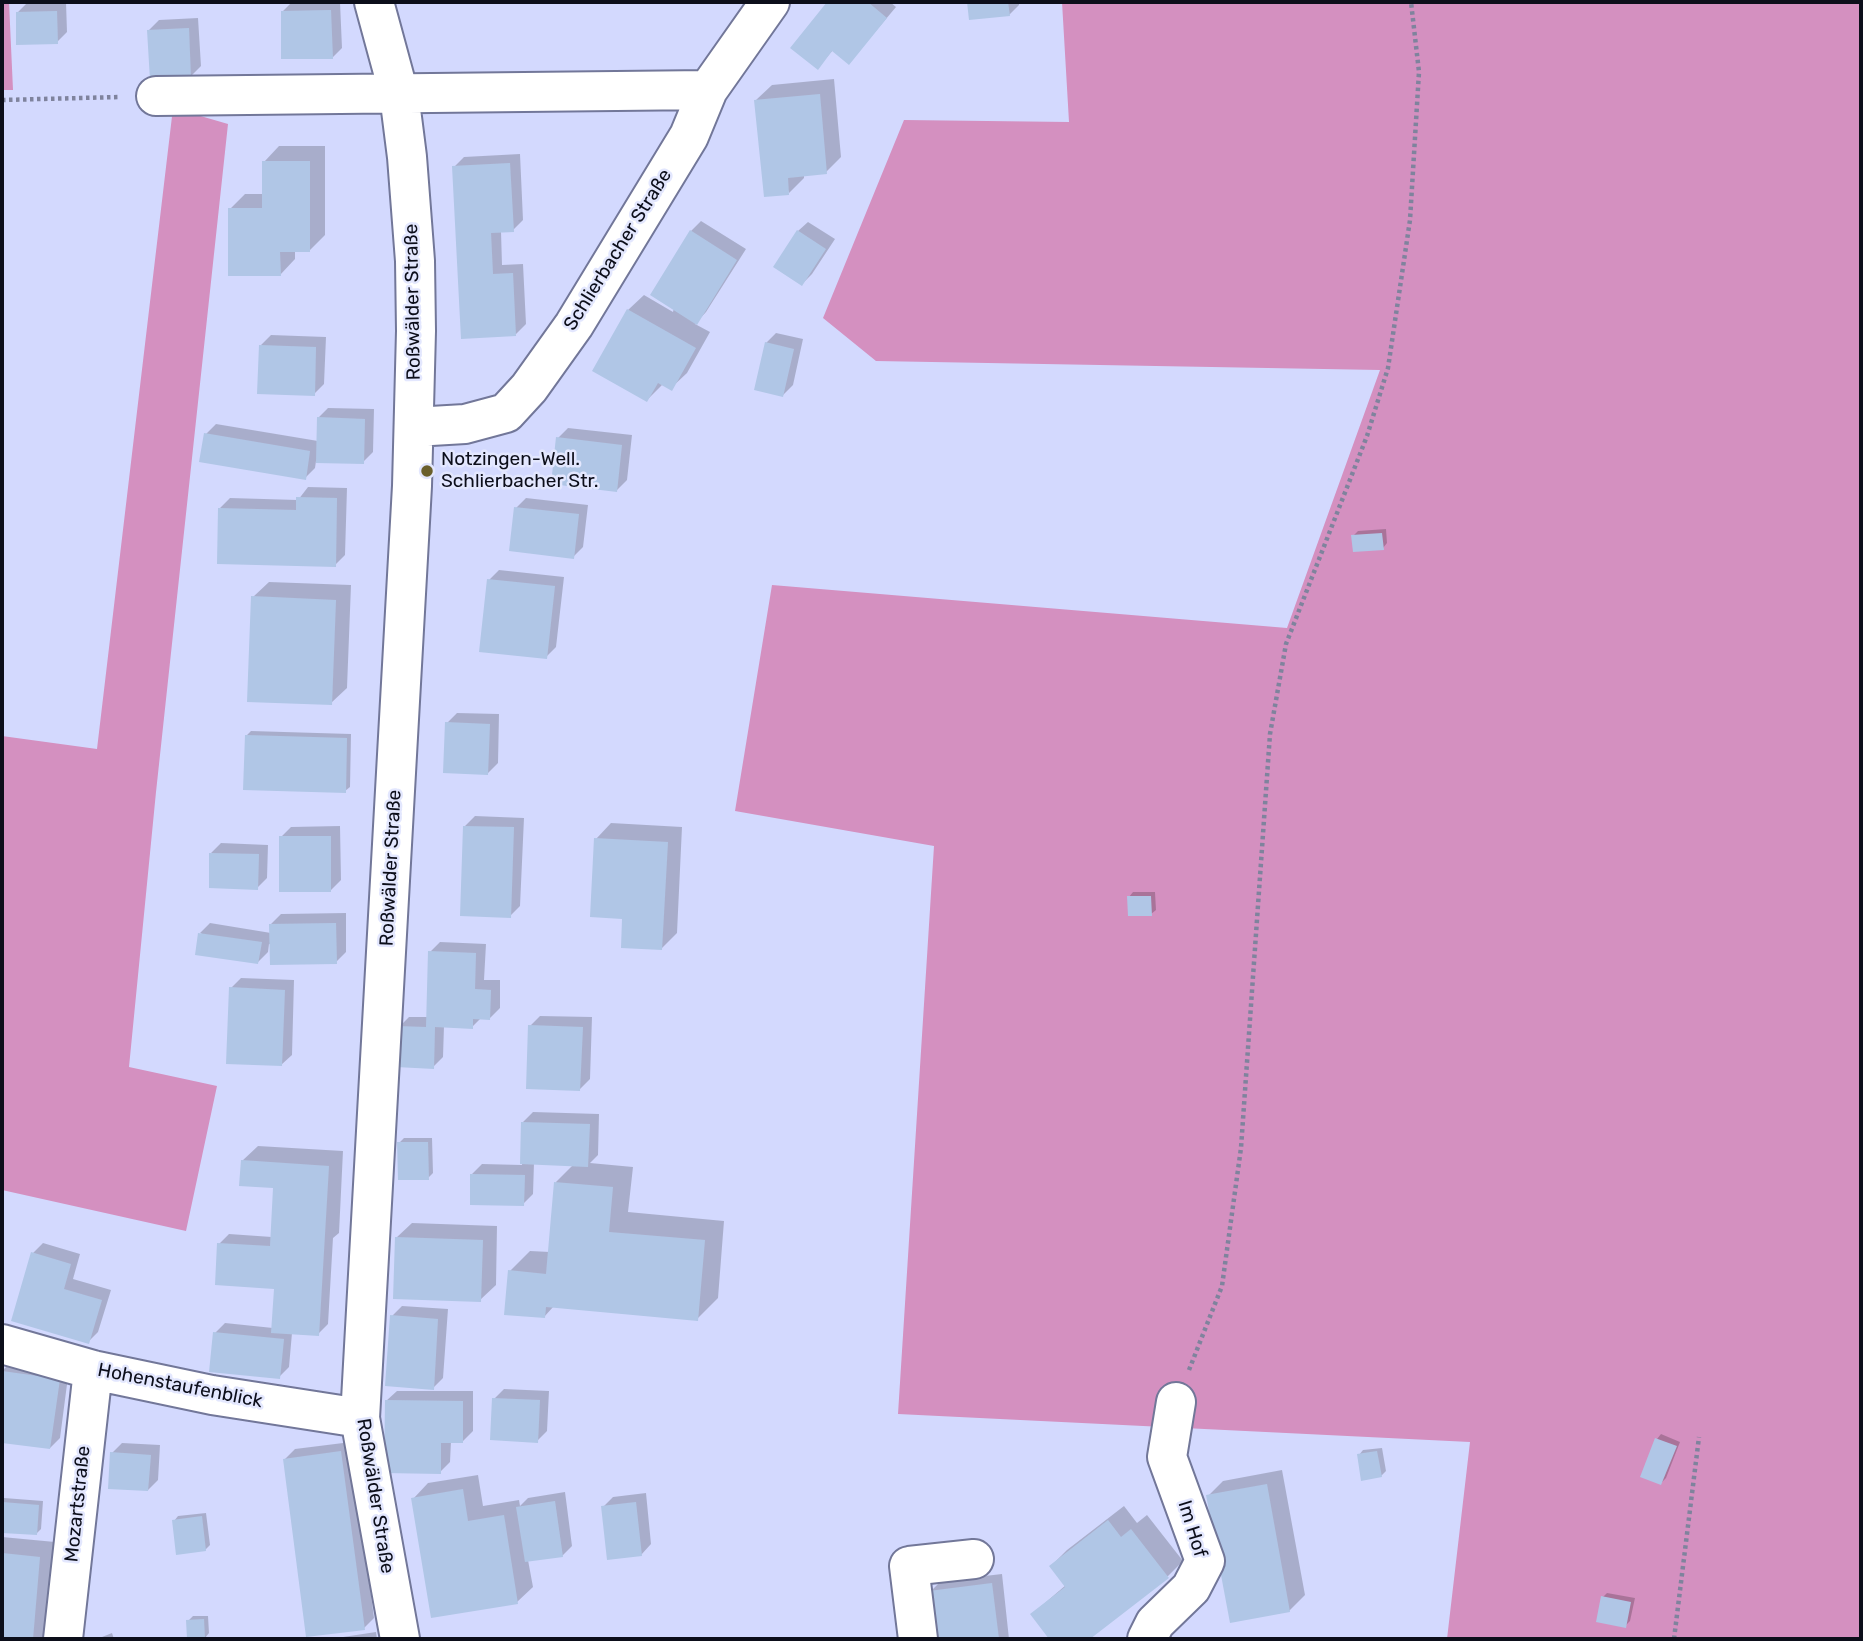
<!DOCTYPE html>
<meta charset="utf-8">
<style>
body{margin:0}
#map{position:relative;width:1863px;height:1641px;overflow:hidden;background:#d3d9fe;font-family:Rubik,sans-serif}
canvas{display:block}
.frame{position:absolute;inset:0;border:4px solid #0c0e1a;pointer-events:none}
</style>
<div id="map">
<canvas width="1863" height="1641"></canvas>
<div class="frame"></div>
</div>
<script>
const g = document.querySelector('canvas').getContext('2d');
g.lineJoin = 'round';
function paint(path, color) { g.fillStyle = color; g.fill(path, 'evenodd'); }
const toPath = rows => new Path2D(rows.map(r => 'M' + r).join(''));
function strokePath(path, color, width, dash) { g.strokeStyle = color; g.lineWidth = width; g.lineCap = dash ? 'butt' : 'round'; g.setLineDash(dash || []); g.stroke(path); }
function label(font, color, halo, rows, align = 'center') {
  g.font = font + ' Rubik,sans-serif'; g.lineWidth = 5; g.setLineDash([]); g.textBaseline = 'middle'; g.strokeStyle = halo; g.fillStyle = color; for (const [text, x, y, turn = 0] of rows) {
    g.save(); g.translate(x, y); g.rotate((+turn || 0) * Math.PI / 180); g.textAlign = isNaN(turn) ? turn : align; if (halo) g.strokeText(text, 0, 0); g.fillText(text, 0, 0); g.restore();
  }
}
paint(toPath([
 [2,2,9,2,13,90,2,90],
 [1062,2,1861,2,1861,1639,1447,1639,1470,1442,898,1414,934,846,735,811,772,585,1287,628,1380,370,876,361,823,318,904,120,1069,122],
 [173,108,228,124,156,792,129,1067,217,1086,186,1231,2,1190,2,736,97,749]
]), '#d490c0');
paint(toPath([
 [66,2,67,32,57,42,17,13,27,3],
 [292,2,340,2,342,48,332,58,282,12],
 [829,2,890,2,896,7,849,63,833,50,827,57,793,47],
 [969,2,1019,2,1019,5,1009,15,970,18],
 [198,18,201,66,191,76,149,30,159,20],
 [834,79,841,157,826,172,804,174,804,178,789,193,756,100,772,85],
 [279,146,325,146,325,235,310,250,295,251,295,259,280,275,230,209,245,194,264,194,264,162],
 [520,154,523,220,513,230,501,231,502,265,523,264,526,324,516,334,462,337,454,167,464,157],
 [701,221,746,249,706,312,695,324,710,332,687,373,671,388,662,385,647,400,628,310,644,295,673,312,691,231],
 [808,222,835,239,812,274,802,284,798,231],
 [776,333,803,339,793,385,783,395,766,343],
 [271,335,326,337,324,384,314,394,261,345],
 [328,408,374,409,373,452,363,462,316,461,315,468,305,478,206,434,216,424,318,441,318,418],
 [568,428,632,435,627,480,617,490,558,438],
 [308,487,347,488,345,555,335,565,220,508,230,498,298,500],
 [526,498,588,505,583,547,573,557,516,508],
 [1386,529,1387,543,1383,548,1353,536,1358,531],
 [499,570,564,577,556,647,546,657,489,580],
 [269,582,351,585,347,688,331,703,253,597],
 [457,713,499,714,498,763,488,773,447,723],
 [251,731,351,734,350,787,345,791,246,736],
 [475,816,524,818,520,906,510,916,465,826],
 [611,823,682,827,677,933,661,949,624,917,596,839],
 [340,826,341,880,331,890,281,837,291,827],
 [221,843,268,845,267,878,257,888,211,853],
 [1133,892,1155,892,1156,910,1151,914,1129,897],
 [346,913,346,952,336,962,269,944,268,952,258,962,200,933,210,923,271,933,271,924,281,914],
 [440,942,486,944,484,980,500,980,500,1008,490,1018,481,1018,472,1027,444,1026,443,1057,433,1067,399,1027,409,1017,428,1017,430,952],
 [241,978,294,980,292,1055,281,1065,231,988],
 [540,1016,592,1017,590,1079,580,1089,530,1026],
 [533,1112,599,1114,598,1155,590,1163,633,1167,628,1212,724,1221,718,1298,697,1319,554,1306,544,1317,510,1271,530,1251,550,1252,556,1182,574,1164,534,1163,533,1194,523,1204,472,1174,482,1164,522,1165,523,1122],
 [404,1138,432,1138,433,1173,428,1178,399,1143],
 [258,1146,343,1151,339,1233,333,1238,328,1324,318,1334,292,1333,289,1367,279,1377,215,1333,225,1323,273,1328,276,1287,219,1244,229,1234,272,1237,275,1187,242,1161],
 [412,1223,497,1226,496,1285,480,1300,396,1238],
 [43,1243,80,1254,73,1279,111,1290,98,1332,88,1342,33,1253],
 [402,1306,448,1309,443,1378,433,1388,392,1316],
 [11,1362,69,1369,60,1438,50,1448,2,1441,2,1371],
 [504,1389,549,1391,547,1431,537,1441,494,1399],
 [397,1391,473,1391,473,1431,463,1441,451,1441,450,1462,440,1472,386,1401],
 [1661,1434,1680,1442,1666,1478,1661,1483,1657,1439],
 [351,1442,374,1618,364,1628,285,1459,295,1449],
 [122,1443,160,1445,158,1480,148,1490,112,1453],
 [1382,1448,1386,1471,1381,1476,1359,1455,1363,1450],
 [1282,1470,1305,1595,1289,1611,1208,1496,1223,1481],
 [478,1475,483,1506,519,1500,520,1506,528,1498,565,1492,572,1546,562,1556,528,1560,533,1587,517,1602,413,1499,428,1483],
 [646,1493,651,1544,641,1555,603,1507,613,1497],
 [4,1498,43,1501,41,1529,37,1533,2,1531,2,1500],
 [1124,1506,1137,1523,1147,1515,1183,1561,1168,1576,1087,1639,1052,1639,1032,1614,1066,1585,1051,1566,1067,1550],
 [206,1513,210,1545,205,1550,174,1521,178,1516],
 [2,1537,55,1542,46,1639,2,1639],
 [1002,1574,1009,1639,936,1639,931,1591,941,1581],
 [1607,1593,1635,1598,1630,1621,1625,1626,1603,1597],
 [193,1616,208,1616,209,1633,205,1638,188,1621],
 [376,1632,377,1639,330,1639],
 [112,1633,114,1639,97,1639]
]), '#0003');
paint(toPath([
 [827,2,868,2,887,18,849,65,832,51,818,70,790,48],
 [967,2,1008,2,1010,16,969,20],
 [331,10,333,59,281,59,281,11],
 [57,11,58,44,16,45,16,12],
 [189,28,191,78,150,80,147,30],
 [820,94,827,174,788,178,789,195,764,197,754,100],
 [262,161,310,161,310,252,280,252,281,276,228,276,228,208,262,208],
 [510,163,514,232,491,233,493,274,513,273,516,336,461,339,452,166],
 [690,230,737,260,697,325,650,295],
 [797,230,826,249,802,286,773,267],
 [627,309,696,348,672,391,658,383,647,402,592,371],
 [765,342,794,349,783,397,754,390],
 [259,345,316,347,315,396,257,394],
 [317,417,365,419,364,464,316,463],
 [204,433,310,451,306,480,199,462],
 [556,437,622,445,617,492,551,484],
 [296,497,337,498,336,567,217,564,218,508,296,510],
 [514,507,579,514,574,559,509,551],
 [1382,533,1384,550,1353,552,1351,535],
 [487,579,555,586,547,659,479,652],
 [251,596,336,600,332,705,247,702],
 [445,722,490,724,488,775,443,773],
 [245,735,347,738,346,793,243,790],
 [463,826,514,827,511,918,460,916],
 [279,836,331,836,331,892,279,892],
 [594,838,668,842,662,950,621,948,622,919,590,917],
 [209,853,259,854,258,890,209,888],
 [1127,896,1151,896,1152,916,1128,916],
 [336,923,337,964,270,965,269,924],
 [198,933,262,942,258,964,195,955],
 [428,951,476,953,475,989,491,990,490,1020,473,1019,473,1029,435,1027,434,1069,396,1067,397,1026,426,1027],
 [229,987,285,990,282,1066,226,1064],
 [528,1025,583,1027,580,1091,526,1089],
 [521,1122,590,1124,588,1167,520,1164],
 [397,1142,428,1142,429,1180,398,1180],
 [241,1160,329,1166,319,1336,271,1333,274,1289,215,1285,217,1243,270,1246,273,1188,239,1186],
 [470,1174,525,1175,524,1206,470,1205],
 [554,1182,613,1187,609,1232,705,1240,698,1321,546,1307,545,1318,504,1315,508,1270,546,1274],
 [395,1237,483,1240,481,1302,393,1299],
 [31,1252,71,1264,64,1289,102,1300,89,1344,11,1321],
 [390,1315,438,1319,434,1390,385,1386],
 [213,1332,284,1339,280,1379,209,1372],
 [2,1371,60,1379,50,1449,2,1443],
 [492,1398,540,1400,538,1443,490,1440],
 [385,1400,463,1401,463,1443,441,1443,441,1474,384,1473],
 [1655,1438,1677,1446,1661,1485,1640,1477],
 [341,1451,365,1630,306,1637,283,1459],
 [1377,1451,1382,1477,1361,1481,1357,1454],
 [110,1452,151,1455,148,1491,108,1489],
 [1267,1484,1290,1612,1230,1623,1206,1495],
 [463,1489,468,1521,504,1515,518,1604,431,1618,411,1498],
 [555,1501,563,1557,525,1562,516,1507],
 [2,1502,39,1505,37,1535,2,1533],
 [636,1502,642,1556,607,1560,601,1506],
 [202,1516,206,1551,176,1555,172,1520],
 [1108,1520,1121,1537,1131,1529,1169,1578,1090,1639,1049,1639,1030,1614,1065,1587,1049,1566],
 [2,1553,40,1557,33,1639,2,1639],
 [992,1583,999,1639,934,1639,929,1591],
 [1601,1596,1631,1602,1626,1628,1596,1622],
 [204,1619,205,1639,187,1639,186,1620]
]), '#b0c6e6');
const minor = toPath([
 [374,2,399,94,407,157,415,261,416,331,412,486,360,1418,400,1639],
 [156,96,708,90],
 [414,427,465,424,506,413,529,388,574,325,689,136,708,90,770,2],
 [2,1344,93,1370,212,1395,360,1418],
 [63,1639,93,1370],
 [918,1639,909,1566,974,1559],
 [1147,1639,1155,1623,1191,1588,1205,1561,1167,1457,1176,1402]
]);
strokePath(minor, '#727799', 42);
strokePath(toPath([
 [2,100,120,97],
 [1189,1370,1222,1286,1241,1148,1270,734,1286,644,1367,436,1388,368,1410,220,1419,72,1411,2],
 [1674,1639,1699,1437]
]), '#7f839d', 4.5, [3.5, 3.5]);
strokePath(minor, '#fff', 38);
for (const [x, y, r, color] of [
 [427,471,7,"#6a5f2c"]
]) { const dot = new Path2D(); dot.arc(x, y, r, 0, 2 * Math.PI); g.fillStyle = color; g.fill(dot); strokePath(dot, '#e3e7fe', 2.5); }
label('19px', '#0c0e1a', '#e3e7fe', [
 ["Schlierbacher Straße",618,250,-58],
 ["Roßwälder Straße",413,302,-91],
 ["Roßwälder Straße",391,868,-87],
 ["Hohenstaufenblick",180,1386,11],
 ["Roßwälder Straße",375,1496,81],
 ["Mozartstraße",78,1504,-84],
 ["Im Hof",1192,1529,73]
]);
label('19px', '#0c0e1a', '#e3e7fe', [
 ["Notzingen-Well.",441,460],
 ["Schlierbacher Str.",441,482]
], 'left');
</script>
